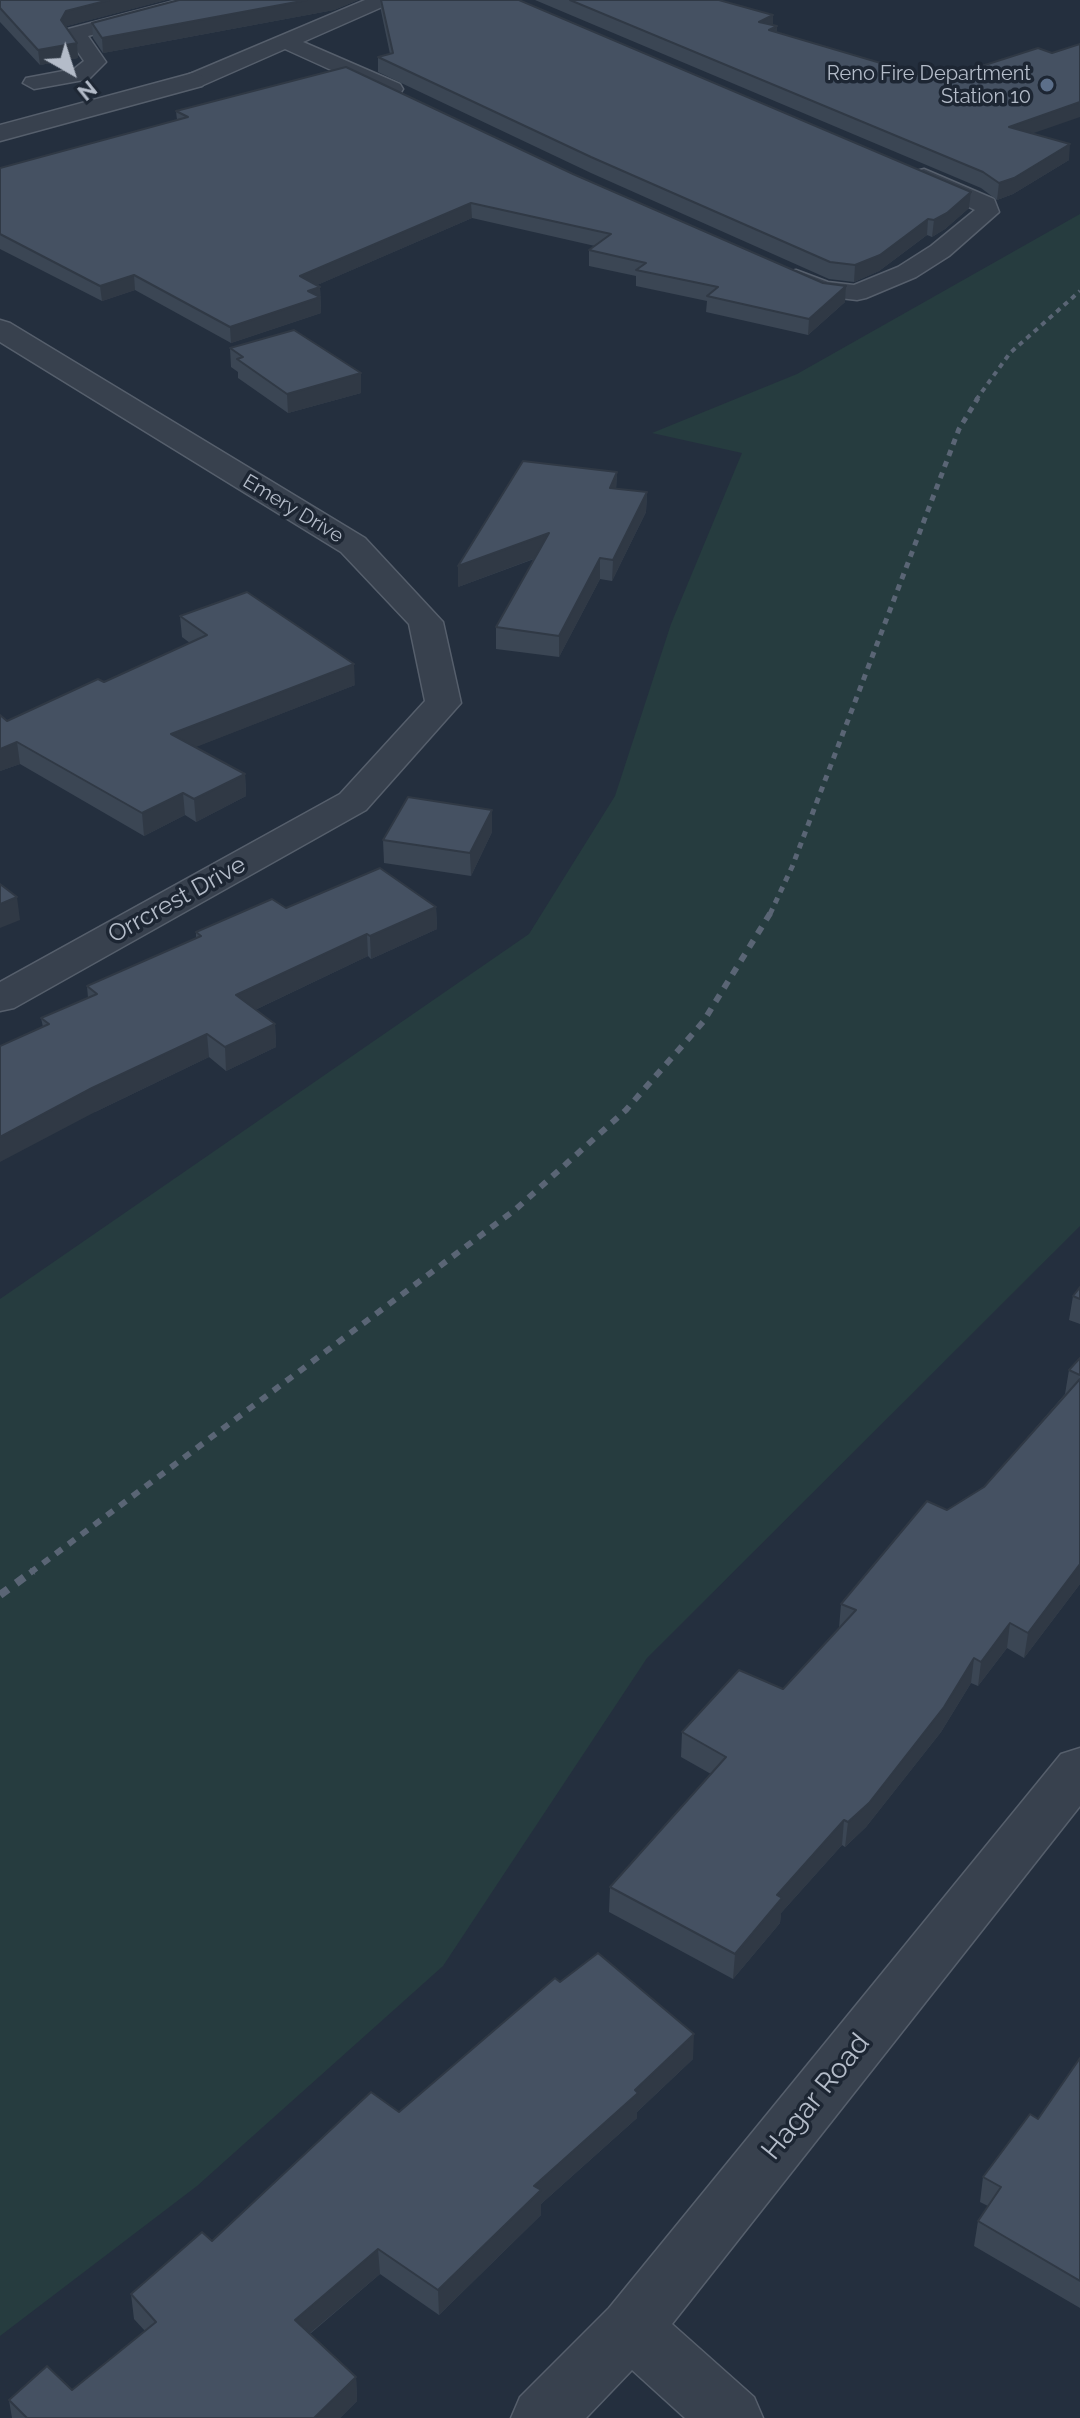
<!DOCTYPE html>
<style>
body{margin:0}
#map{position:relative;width:1080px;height:2418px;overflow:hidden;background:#242f3e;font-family:Raleway,sans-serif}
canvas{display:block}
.north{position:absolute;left:32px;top:32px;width:80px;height:80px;-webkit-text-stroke:6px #1d2633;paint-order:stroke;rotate:141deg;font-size:22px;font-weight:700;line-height:32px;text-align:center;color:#b4bcc9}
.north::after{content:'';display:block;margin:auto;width:28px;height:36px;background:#b4bcc9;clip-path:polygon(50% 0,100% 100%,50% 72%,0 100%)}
</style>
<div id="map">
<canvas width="1080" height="2418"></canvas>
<div class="north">N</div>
</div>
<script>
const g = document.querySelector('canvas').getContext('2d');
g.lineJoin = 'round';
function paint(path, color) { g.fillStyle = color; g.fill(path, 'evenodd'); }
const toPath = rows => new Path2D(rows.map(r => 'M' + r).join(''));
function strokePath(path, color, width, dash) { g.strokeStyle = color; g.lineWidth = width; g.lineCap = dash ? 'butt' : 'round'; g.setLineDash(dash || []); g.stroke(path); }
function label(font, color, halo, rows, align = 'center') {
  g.font = font + ' Raleway,sans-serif'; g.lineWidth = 7; g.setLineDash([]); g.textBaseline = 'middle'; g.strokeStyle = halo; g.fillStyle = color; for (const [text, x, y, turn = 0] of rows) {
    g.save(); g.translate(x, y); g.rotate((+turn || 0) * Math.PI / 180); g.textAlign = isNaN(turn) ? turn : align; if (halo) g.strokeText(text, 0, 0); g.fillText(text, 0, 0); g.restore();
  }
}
paint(toPath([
 [1080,214,1080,1226,647,1658,443,1966,197,2186,0,2336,0,1299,529,934,615,796,671,624,742,453,652,433,797,374]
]), '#263c3f');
const service = toPath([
 [178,0,212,0,209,4,88,36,106,62,89,79,34,89,23,83,26,78,74,69,84,61,65,33,68,29,178,0],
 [365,0,392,0,389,4,303,42,400,84,403,89,400,94,384,94,285,49,201,86,185,86,182,81,185,76,365,0],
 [924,169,994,199,999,212,949,256,916,277,866,298,857,300,823,296,787,282,784,277,787,272,796,270,828,282,854,285,898,267,931,246,975,210,916,181,913,176,916,171,924,169]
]);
const minor = toPath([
 [193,73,202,76,206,81,202,86,0,141,0,125,193,73],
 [0,320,10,323,365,538,443,622,461,703,366,810,14,1008,0,1011,0,982,340,794,425,701,409,624,341,552,0,342,0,320],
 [1080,1748,1080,1806,672,2324,754,2397,763,2418,685,2418,632,2370,586,2418,511,2418,520,2397,609,2308,1061,1754,1080,1748]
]);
strokePath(service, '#565f6c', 3);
strokePath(minor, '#565f6c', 3);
paint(service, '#38414e');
paint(minor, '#38414e');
strokePath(toPath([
 [976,400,1010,353,1080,291]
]), '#5a6575', 4, [5, 5]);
strokePath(toPath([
 [770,914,792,867,959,429,978,398]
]), '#5a6575', 5, [6, 6]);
strokePath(toPath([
 [30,1573,516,1209,626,1110,703,1022,771,912]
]), '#5a6575', 6, [8, 8]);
strokePath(toPath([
 [0,1595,33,1571]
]), '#5a6575', 8, [10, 10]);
paint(toPath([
 [0,0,166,0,67,26,66,28,77,43,78,58,40,65,0,22],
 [179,0,358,0,334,10,103,53,93,38,92,23],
 [380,0,971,192,969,208,945,229,932,237,927,235,879,271,854,282,829,279,591,173,378,72,378,57,390,54,381,11],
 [535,0,719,0,773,15,773,25,777,33,1033,133,1069,160,1013,194,997,200,981,188],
 [176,111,573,174,823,283,846,286,845,302,808,335,706,312,707,301,636,286,636,276,589,266,589,250,595,246,472,218,317,285,320,287,321,313,231,343,135,290,102,301,0,249,0,168,177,120],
 [230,348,361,393,288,413,238,378,238,372,231,367],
 [617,472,616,489,647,492,646,512,612,581,600,579,559,657,496,649,496,627,534,559,458,587],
 [180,616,355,685,195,747,245,774,246,796,196,822,185,815,144,836,20,764,0,771,0,715,7,721,104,682,190,643,182,637],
 [492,810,492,832,471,876,384,863,383,840],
 [436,907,437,929,371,959,368,956,255,1010,275,1024,276,1047,226,1071,209,1057,95,1112,43,1027,41,1018,88,998,87,986,196,938,196,932,286,908],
 [1080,1287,1080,1324,1069,1320,1073,1296],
 [1080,1358,1080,1584,1024,1658,1007,1648,978,1686,971,1683,941,1732,866,1827,845,1847,842,1845,781,1913,780,1923,733,1979,609,1912,610,1887,711,1774,681,1757,682,1732,783,1689,839,1628,841,1604,947,1510,984,1487,1065,1394,1069,1370],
 [1080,2058,1080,2308,974,2246,978,2221,988,2206,980,2202,983,2177,1038,2119],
 [693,2059,637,2112,637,2118,541,2204,541,2215,439,2315,380,2274,310,2334,356,2377,357,2401,340,2418,12,2418,9,2400,72,2390,145,2331,134,2319,131,2294,212,2241,399,2112]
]), '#3b4654');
paint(toPath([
 [109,0,166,0,67,26,63,35,61,20,66,11],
 [307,0,358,0,334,10,103,53,102,38],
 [773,15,773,29,777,26,777,41,759,22],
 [77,43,78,58,40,65,38,50],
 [1080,102,1080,117,1008,142,1009,127],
 [1070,144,1069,160,1013,194,997,200,999,183],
 [971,192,969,208,945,229,932,237,934,220],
 [471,203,472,218,301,292,300,276],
 [928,219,927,235,879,271,854,282,855,265],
 [134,275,135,290,102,301,100,286],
 [846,286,845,302,808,335,809,319],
 [320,287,321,313,231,343,230,327,308,291],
 [361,373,361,393,288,413,287,394],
 [617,472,616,492,610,488],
 [647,492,646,512,612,581,613,560],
 [549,533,549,553,458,587,458,566],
 [600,558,600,579,559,657,559,636],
 [354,664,355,685,173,756,171,734],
 [17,742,20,764,0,771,0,749],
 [245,774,246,796,196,822,194,799],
 [183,793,185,815,144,836,142,813],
 [492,810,492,832,471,876,470,853],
 [17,897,20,920,0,928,0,904],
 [436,907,437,929,371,959,370,936],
 [367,934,368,956,238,1018,236,995],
 [275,1024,276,1047,226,1071,225,1047],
 [207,1034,209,1057,95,1112,0,1162,0,1137,92,1088],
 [1080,1564,1080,1584,1024,1658,1028,1633],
 [1010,1623,1007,1648,978,1686,981,1662],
 [974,1658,971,1683,941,1732,866,1827,845,1847,848,1822],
 [844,1820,842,1845,781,1913,780,1923,733,1979,735,1954,777,1895],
 [694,2034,693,2059,637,2112,637,2118,541,2204,541,2215,439,2315,438,2290,534,2186],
 [378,2249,380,2274,297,2344,295,2320],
 [356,2377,357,2401,340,2418,314,2418]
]), '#303945');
const building = toPath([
 [0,0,109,0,66,11,61,20,77,43,38,50,0,8,0,0],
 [179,0,307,0,102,38,92,23,179,0],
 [381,0,519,0,971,192,947,213,934,220,928,219,880,255,855,265,830,262,591,157,378,57,393,53,381,0],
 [570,0,719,0,773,15,759,22,777,26,769,30,938,80,1038,48,1052,53,1080,44,1080,102,1009,127,1070,144,1014,178,999,183,983,172,570,0],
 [346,67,573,174,823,283,846,286,809,319,707,296,718,287,636,270,646,263,589,250,611,234,471,203,300,276,320,287,308,291,320,297,230,327,134,275,100,286,0,234,0,168,188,117,176,111,346,67],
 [294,330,361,373,287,394,237,359,243,357,230,348,294,330],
 [523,461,617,472,610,488,647,492,613,560,600,558,559,636,496,627,549,533,458,566,523,461],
 [247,592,354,664,171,734,245,774,194,799,183,793,142,813,17,742,0,749,0,715,7,721,98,679,104,682,207,635,180,616,247,592],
 [408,797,492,810,470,853,383,840,408,797],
 [380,868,436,907,370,936,367,934,236,995,275,1024,225,1047,207,1034,92,1088,0,1137,0,1046,49,1024,41,1018,97,994,87,986,201,936,196,932,272,899,286,908,380,868],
 [0,884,17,897,0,904,0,884],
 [1080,1287,1080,1299,1073,1296,1080,1287],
 [1080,1358,1080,1375,1069,1370,1080,1358],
 [1080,1379,1080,1564,1028,1633,1010,1623,981,1662,974,1658,944,1707,869,1803,848,1822,844,1820,777,1895,782,1898,735,1954,610,1887,726,1757,682,1732,739,1670,783,1689,856,1610,841,1604,927,1501,947,1510,984,1487,1080,1379],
 [598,1953,694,2034,635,2090,638,2093,534,2186,541,2190,438,2290,378,2249,295,2320,356,2377,314,2418,27,2418,9,2400,47,2366,72,2390,156,2322,131,2294,202,2232,212,2241,371,2092,399,2112,555,1978,560,1982,598,1953],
 [1080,2058,1080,2281,978,2221,1001,2187,983,2177,1030,2114,1038,2119,1080,2058]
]);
paint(building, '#455162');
strokePath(building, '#303945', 2);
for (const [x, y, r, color] of [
 [1047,85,8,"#5c6f8a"]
]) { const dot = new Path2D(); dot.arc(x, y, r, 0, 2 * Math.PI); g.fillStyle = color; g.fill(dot); strokePath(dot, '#1d2633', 3); }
label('20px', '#b4bcc9', '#1d2633', [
 ["Reno Fire Department",1031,74],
 ["Station 10",1031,97]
], 'right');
label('20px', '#b4bcc9', '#1d2633', [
 ["Emery Drive",293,509,31]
]);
label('24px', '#b4bcc9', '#1d2633', [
 ["Orrcrest Drive",177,900,-29]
]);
label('28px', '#b4bcc9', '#1d2633', [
 ["Hagar Road",816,2097,-51]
]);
</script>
